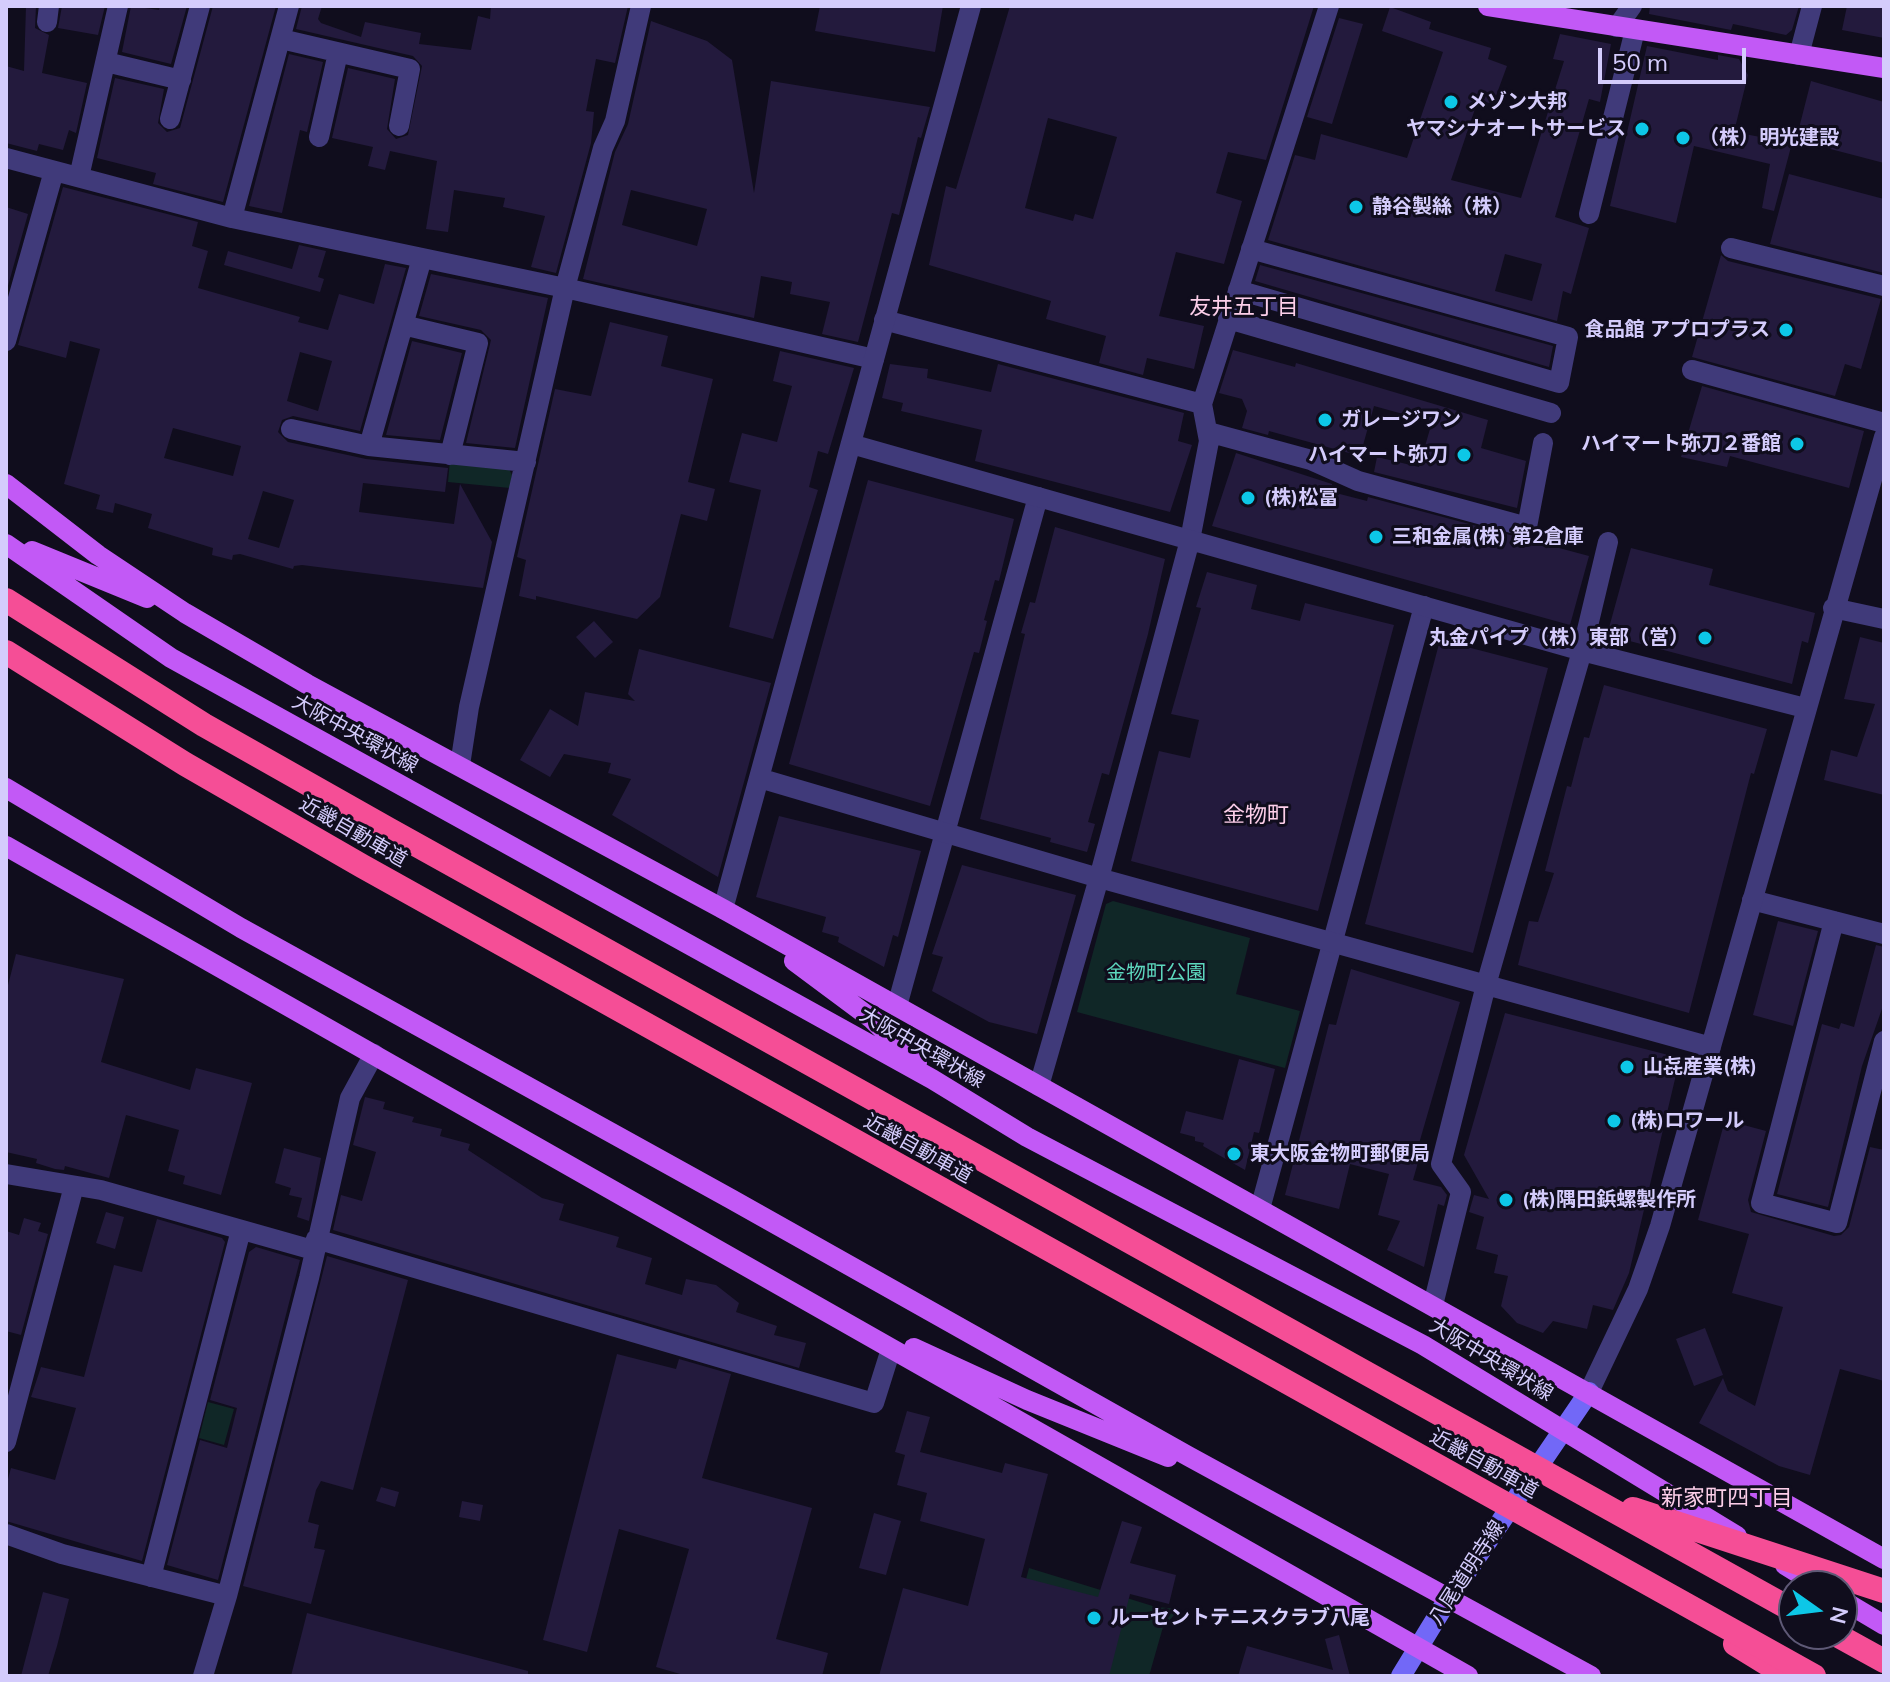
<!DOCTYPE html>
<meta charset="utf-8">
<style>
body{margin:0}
#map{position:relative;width:1890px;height:1682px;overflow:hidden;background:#100d1d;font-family:Mulish,sans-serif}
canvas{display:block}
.frame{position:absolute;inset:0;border:8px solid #d4ccfc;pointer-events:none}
.north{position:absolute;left:1778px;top:1570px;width:80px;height:80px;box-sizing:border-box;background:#100d1d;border:2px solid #5e5976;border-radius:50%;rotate:104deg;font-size:22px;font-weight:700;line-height:32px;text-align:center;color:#d4ccfc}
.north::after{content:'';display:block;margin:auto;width:28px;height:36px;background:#0dc7e7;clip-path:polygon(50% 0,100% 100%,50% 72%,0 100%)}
.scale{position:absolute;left:1598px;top:48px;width:148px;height:36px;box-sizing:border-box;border:4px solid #d4ccfc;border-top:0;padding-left:10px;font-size:24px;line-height:28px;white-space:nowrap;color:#d4ccfc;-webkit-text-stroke:6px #100d1d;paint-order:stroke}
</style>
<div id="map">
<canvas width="1890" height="1682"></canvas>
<div class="frame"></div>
<div class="north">N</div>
<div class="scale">50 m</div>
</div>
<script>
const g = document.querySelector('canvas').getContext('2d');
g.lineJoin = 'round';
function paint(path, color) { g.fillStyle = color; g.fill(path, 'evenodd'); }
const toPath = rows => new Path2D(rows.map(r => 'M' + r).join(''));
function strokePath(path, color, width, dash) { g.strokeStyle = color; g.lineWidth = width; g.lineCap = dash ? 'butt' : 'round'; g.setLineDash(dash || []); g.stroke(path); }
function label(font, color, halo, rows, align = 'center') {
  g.font = font + ' Mulish,"Noto Sans JP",sans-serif'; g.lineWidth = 6; g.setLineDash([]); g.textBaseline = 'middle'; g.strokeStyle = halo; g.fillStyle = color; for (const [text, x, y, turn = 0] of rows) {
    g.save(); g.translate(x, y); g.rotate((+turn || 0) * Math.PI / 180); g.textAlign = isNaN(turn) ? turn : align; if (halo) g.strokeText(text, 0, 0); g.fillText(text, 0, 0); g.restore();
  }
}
paint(toPath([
 [450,460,508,467,512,475,510,488,448,482],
 [1113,901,1250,938,1236,994,1300,1011,1285,1068,1077,1012,1106,904],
 [208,1402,234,1409,224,1445,199,1438],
 [1029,1568,1156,1607,1180,1609,1163,1627,1149,1676,1001,1676]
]), '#102727');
paint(toPath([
 [26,6,36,6,35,28,49,35,42,73,87,83,76,133,69,130,63,150,39,144,37,151,6,143,6,66,24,71],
 [62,6,105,6,98,35,58,28],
 [131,6,159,10,160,6,187,6,171,64,122,52],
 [213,6,276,6,223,202,153,184,156,173,97,158,115,78,164,89,158,123,167,132,180,128],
 [302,6,322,6,318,19,321,23,361,37,365,22,421,33,419,44,471,50,478,16,490,19,491,6,628,6,615,63,596,59,586,111,594,112,591,143,556,273,531,267,545,216,503,207,505,198,454,190,448,232,426,229,437,161,390,151,385,170,368,166,373,147,332,138,348,68,395,79,387,129,396,139,408,135,422,66,413,56,296,29],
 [820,6,943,6,935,52,815,31],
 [1010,6,1314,6,1266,160,1228,152,1216,193,1242,201,1224,264,1176,252,1159,316,1204,326,1194,369,1147,358,1143,375,1099,363,1106,336,1046,319,1051,301,929,265,946,186,956,189],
 [1048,118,1117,137,1093,219,1075,214,1073,221,1025,208],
 [1650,6,1799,6,1792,30,1786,35,1733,24,1731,30,1649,14],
 [1847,6,1884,6,1884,38,1842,30],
 [1390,7,1431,22,1429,29,1491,48,1488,59,1507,66,1493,104,1478,100,1451,180,1521,198,1564,61,1553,59,1560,34,1611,44,1600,102,1589,99,1555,217,1589,228,1571,294,1563,291,1557,321,1268,240,1295,155,1315,160,1321,134,1407,158,1443,52,1382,31],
 [1505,254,1542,264,1532,301,1495,291],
 [1339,18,1363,24,1332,124,1307,117],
 [651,21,707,41,732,60,754,193,771,81,930,107,921,138,918,137,899,215,892,213,858,342,822,334,830,302,790,294,792,282,761,276,754,318,583,279,615,152,628,124],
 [631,190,707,209,697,246,622,225],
 [1647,46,1718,60,1718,55,1739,59,1748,75,1734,132,1792,143,1774,211,1762,208,1770,164,1694,146,1676,223,1610,206],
 [289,54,323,62,307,132,300,130,282,213,249,206],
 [1811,81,1884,102,1884,163,1796,140],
 [1789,174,1884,199,1884,273,1770,244],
 [63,187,198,222,192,246,208,251,198,288,300,317,298,322,328,330,339,294,374,304,385,264,406,268,360,431,293,416,282,420,278,432,288,442,366,459,448,468,445,492,363,483,359,512,454,524,460,484,492,542,483,588,302,565,294,566,293,569,240,554,233,555,232,560,212,555,213,548,148,528,152,514,115,503,113,513,96,509,100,495,64,484,100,349,70,341,66,358,18,345],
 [300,352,332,361,318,411,287,401],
 [173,428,241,446,233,476,164,458],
 [263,491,294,500,279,548,248,539],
 [6,207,28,214,6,293],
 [299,245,326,251,318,277,324,279,320,292,224,265,228,251,292,269],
 [1721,255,1728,261,1881,299,1861,369,1845,364,1835,396,1692,357],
 [1260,265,1553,346,1549,367,1255,281],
 [431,274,548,298,515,448,466,443,491,340,481,330,419,316],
 [610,322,668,336,661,366,713,379,688,482,715,489,707,521,681,514,660,597,637,619,536,596,536,600,519,596,526,560,517,557,555,389,591,396],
 [412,341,462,353,440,440,386,435],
 [1233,350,1295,367,1296,363,1488,420,1481,448,1526,461,1517,508,1374,472,1377,457,1419,467,1432,422,1374,406,1360,456,1269,431,1268,435,1242,428,1247,411,1242,399,1219,393],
 [780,351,854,368,828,454,818,451,809,487,818,490,773,639,729,627,761,490,729,482,742,433,777,442,792,386,773,381],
 [890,364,928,369,927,378,991,392,998,364,1184,413,1178,441,1192,445,1170,512,975,461,982,430,901,411,903,403,882,398],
 [1702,386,1864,431,1849,488,1730,456,1727,467,1681,457],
 [1236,453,1332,484,1332,492,1367,501,1368,497,1589,556,1570,625,1212,526],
 [868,480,1014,519,999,581,995,580,984,620,987,621,979,653,974,652,930,806,789,764],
 [1055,527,1165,559,1148,634,1109,775,1102,773,1088,822,1095,824,1087,852,1050,842,1051,838,980,819,1025,634,1021,633,1030,602,1035,603],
 [1631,548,1713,569,1709,585,1815,613,1808,643,1802,641,1792,684,1607,635],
 [1207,572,1257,585,1251,609,1300,621,1305,603,1394,625,1318,911,1131,861,1159,751,1190,758,1199,720,1171,714,1201,608,1196,607],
 [594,621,613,642,595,658,576,637],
 [1860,637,1884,643,1884,795,1824,780,1831,750,1857,757,1875,704,1844,699],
 [1440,640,1548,668,1473,953,1365,924],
 [639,649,771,683,718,877,612,815,631,779,608,773,611,763,564,754,550,777,520,760,550,709,578,726,585,692,635,701,628,694],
 [1604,685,1767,729,1754,774,1751,773,1689,1013,1518,965,1529,921,1538,922,1554,873,1545,871,1567,786,1571,787,1584,737,1589,738],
 [343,718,376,736,368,749,336,730],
 [779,816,921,851,898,937,893,935,884,967,838,942,839,937,822,932,826,917,756,897],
 [962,865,1076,895,1037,1034,989,1022,932,991,943,957,932,954],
 [1778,921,1818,931,1793,1026,1753,1015],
 [1876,945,1884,947,1884,1003,1862,1066,1828,1207,1777,1194,1822,1024,1839,1029,1841,1023,1854,1027],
 [16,954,124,979,101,1062,190,1090,196,1068,252,1083,221,1195,183,1184,185,1176,168,1171,179,1130,126,1115,109,1178,65,1166,64,1170,55,1169,36,1163,37,1159,6,1152,6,993],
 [1351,969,1460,1002,1418,1147,1422,1148,1413,1180,1441,1187,1447,1195,1444,1206,1438,1204,1424,1267,1387,1250,1400,1221,1378,1215,1389,1174,1350,1164,1339,1209,1285,1195,1329,1024,1336,1025],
 [1505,1013,1680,1058,1629,1273,1613,1310,1593,1305,1587,1329,1553,1321,1543,1333,1517,1323,1501,1306,1508,1276,1494,1273,1498,1255,1476,1249,1484,1217,1469,1212,1474,1195,1489,1199,1464,1155],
 [1239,1059,1275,1069,1259,1133,1254,1132,1245,1170,1203,1146,1204,1143,1195,1141,1195,1137,1180,1133,1186,1111,1223,1120],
 [365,1097,385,1102,383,1109,414,1117,412,1122,442,1129,440,1136,470,1144,468,1150,542,1198,564,1204,559,1220,619,1237,616,1247,652,1258,645,1284,682,1295,686,1279,716,1285,739,1303,736,1312,777,1326,774,1335,806,1343,799,1368,333,1230,341,1195,362,1201,376,1152,353,1145],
 [1725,1120,1766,1131,1748,1200,1751,1212,1834,1236,1841,1235,1849,1227,1870,1147,1884,1150,1884,1381,1840,1369,1810,1475,1779,1466,1699,1423,1723,1378,1728,1391,1755,1406,1783,1307,1732,1293,1749,1234,1698,1220],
 [284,1148,321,1158,309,1221,297,1217,302,1198,289,1195,291,1188,275,1183],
 [106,1212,124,1217,115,1249,96,1243],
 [24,1218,41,1223,38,1231,48,1234,21,1335,6,1331,6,1231,19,1235],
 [157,1219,222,1238,225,1242,142,1561,6,1521,6,1486,11,1468,55,1480,76,1408,31,1397,41,1367,84,1377,114,1265,142,1272],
 [256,1247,300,1260,218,1580,167,1565,200,1440,227,1448,237,1408,210,1400,249,1252],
 [327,1256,408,1280,353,1490,321,1481,316,1490,308,1522,319,1525,314,1548,325,1550,311,1604,243,1586],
 [1705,1328,1723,1375,1694,1386,1676,1339],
 [617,1354,676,1369,679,1359,731,1374,702,1478,812,1508,776,1639,828,1653,822,1676,687,1676,656,1667,689,1549,619,1529,587,1652,543,1640],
 [907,1411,930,1417,920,1452,1002,1473,1005,1463,1048,1474,1021,1577,1098,1597,1122,1521,1142,1527,1130,1563,1176,1575,1169,1604,1130,1594,1109,1676,879,1676,903,1588,968,1606,985,1539,920,1521,927,1493,897,1485,905,1455,895,1452],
 [381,1487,399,1492,395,1507,376,1501],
 [462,1501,483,1505,480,1521,459,1517],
 [874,1513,901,1521,886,1575,859,1568],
 [43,1592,69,1599,57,1646,48,1676,21,1676],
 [307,1613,528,1671,528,1676,291,1676],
 [1339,1635,1350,1676,1238,1676,1247,1646,1333,1670,1325,1639]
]), '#231a3d');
strokePath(toPath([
 [289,6,232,218,565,288,874,359],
 [47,22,49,6],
 [1617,27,1632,6],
 [281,39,410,69,399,126],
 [1799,55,1812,6],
 [106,62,181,80],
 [170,119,200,6],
 [319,137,338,53],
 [6,158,232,218],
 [79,177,118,6],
 [1589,214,1635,30],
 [1731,248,1884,286],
 [1238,290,1559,383,1568,337,1251,249],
 [1228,319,1551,413],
 [884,320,1202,404],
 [403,325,478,343,450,455],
 [6,341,54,171],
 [1692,370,1884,423],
 [291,429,369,446,526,462],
 [1208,432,1311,460,1358,481,1527,527,1543,443],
 [369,446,422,258],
 [1190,540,1209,441,1202,404,1329,6],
 [1582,651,1608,542],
 [460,765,469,707,565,288,603,148,615,121,641,6],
 [1752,900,1884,934],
 [1834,921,1761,1203,1837,1223,1884,1041],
 [897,1006,1038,497],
 [6,1174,101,1190,313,1250],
 [1260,1209,1424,606],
 [316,1239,874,1403,891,1349],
 [6,1442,74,1186],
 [6,1534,62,1554,227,1596],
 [151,1577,241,1230],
 [203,1676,227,1596,309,1278,350,1098,374,1054]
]), '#403a7a', 20);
strokePath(toPath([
 [851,444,1582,651,1805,708],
 [1833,608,1884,619],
 [759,778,1099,878,1711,1047],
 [723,909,971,6],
 [1039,1086,1099,878,1190,540],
 [1433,1305,1461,1192,1441,1164,1486,985,1582,651],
 [1589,1392,1638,1289,1660,1226,1884,437]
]), '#403a7a', 20);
strokePath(toPath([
 [1401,1676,1448,1599,1589,1392]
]), '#7268f7', 20);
strokePath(toPath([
 [1488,6,1884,68],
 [6,484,98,555,185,613,307,684,723,909,1884,1559],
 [6,544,171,658,932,1079,1027,1137,1423,1345,1737,1536],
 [32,551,147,598],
 [6,788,241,928,731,1199,1188,1456,1591,1676],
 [6,846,1468,1676],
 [794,961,872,1019,917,1063],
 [914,1348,1027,1400,1168,1457],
 [1785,1565,1819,1586],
 [1842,1600,1884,1625]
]), '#c259f6', 20);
strokePath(toPath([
 [1835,1634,1884,1661],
 [1735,1644,1787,1676]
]), '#f54e96', 24);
strokePath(toPath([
 [6,600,204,725,388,829,1794,1611],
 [6,652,185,764,362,866,1814,1676],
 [1633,1509,1884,1591]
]), '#f54e96', 24);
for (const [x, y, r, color] of [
 [1451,102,8,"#0dc7e7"],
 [1642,129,8,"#0dc7e7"],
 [1683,138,8,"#0dc7e7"],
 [1356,207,8,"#0dc7e7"],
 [1786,330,8,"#0dc7e7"],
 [1325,420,8,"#0dc7e7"],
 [1797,444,8,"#0dc7e7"],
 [1464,455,8,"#0dc7e7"],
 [1248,498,8,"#0dc7e7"],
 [1376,537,8,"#0dc7e7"],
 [1705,638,8,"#0dc7e7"],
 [1627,1067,8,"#0dc7e7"],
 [1614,1121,8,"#0dc7e7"],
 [1234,1154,8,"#0dc7e7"],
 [1506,1200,8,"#0dc7e7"],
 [1094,1618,8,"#0dc7e7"]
]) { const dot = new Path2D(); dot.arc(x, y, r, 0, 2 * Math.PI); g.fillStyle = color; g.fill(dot); strokePath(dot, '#100d1d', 3); }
label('bold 20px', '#d4ccfc', '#100d1d', [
 ["メゾン大邦",1467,102],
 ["ヤマシナオートサービス",1626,129,"right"],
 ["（株）明光建設",1699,138],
 ["静谷製絲（株）",1372,207],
 ["食品館 アプロプラス",1770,330,"right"],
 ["ガレージワン",1341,420],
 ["ハイマート弥刀２番館",1781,444,"right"],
 ["ハイマート弥刀",1448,455,"right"],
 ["(株)松冨",1264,498],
 ["三和金属(株) 第2倉庫",1392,537],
 ["丸金パイプ（株）東部（営）",1689,638,"right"],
 ["山㐂産業(株)",1643,1067],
 ["(株)ロワール",1630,1121],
 ["東大阪金物町郵便局",1250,1154],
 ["(株)隅田鋲螺製作所",1522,1200],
 ["ルーセントテニスクラブ八尾",1110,1618]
], 'left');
label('20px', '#d4ccfc', '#100d1d', [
 ["大阪中央環状線",355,734,29],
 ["近畿自動車道",353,832,30],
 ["大阪中央環状線",922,1048,30],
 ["近畿自動車道",918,1149,29],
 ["大阪中央環状線",1491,1360,31],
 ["近畿自動車道",1484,1464,29],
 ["八尾道明寺線",1467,1573,-57]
]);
label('20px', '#5dd7be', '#100d1d', [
 ["金物町公園",1156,973]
]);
label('22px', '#fccee9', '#100d1d', [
 ["友井五丁目",1244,307],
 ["金物町",1256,815],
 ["新家町四丁目",1727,1498]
]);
</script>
